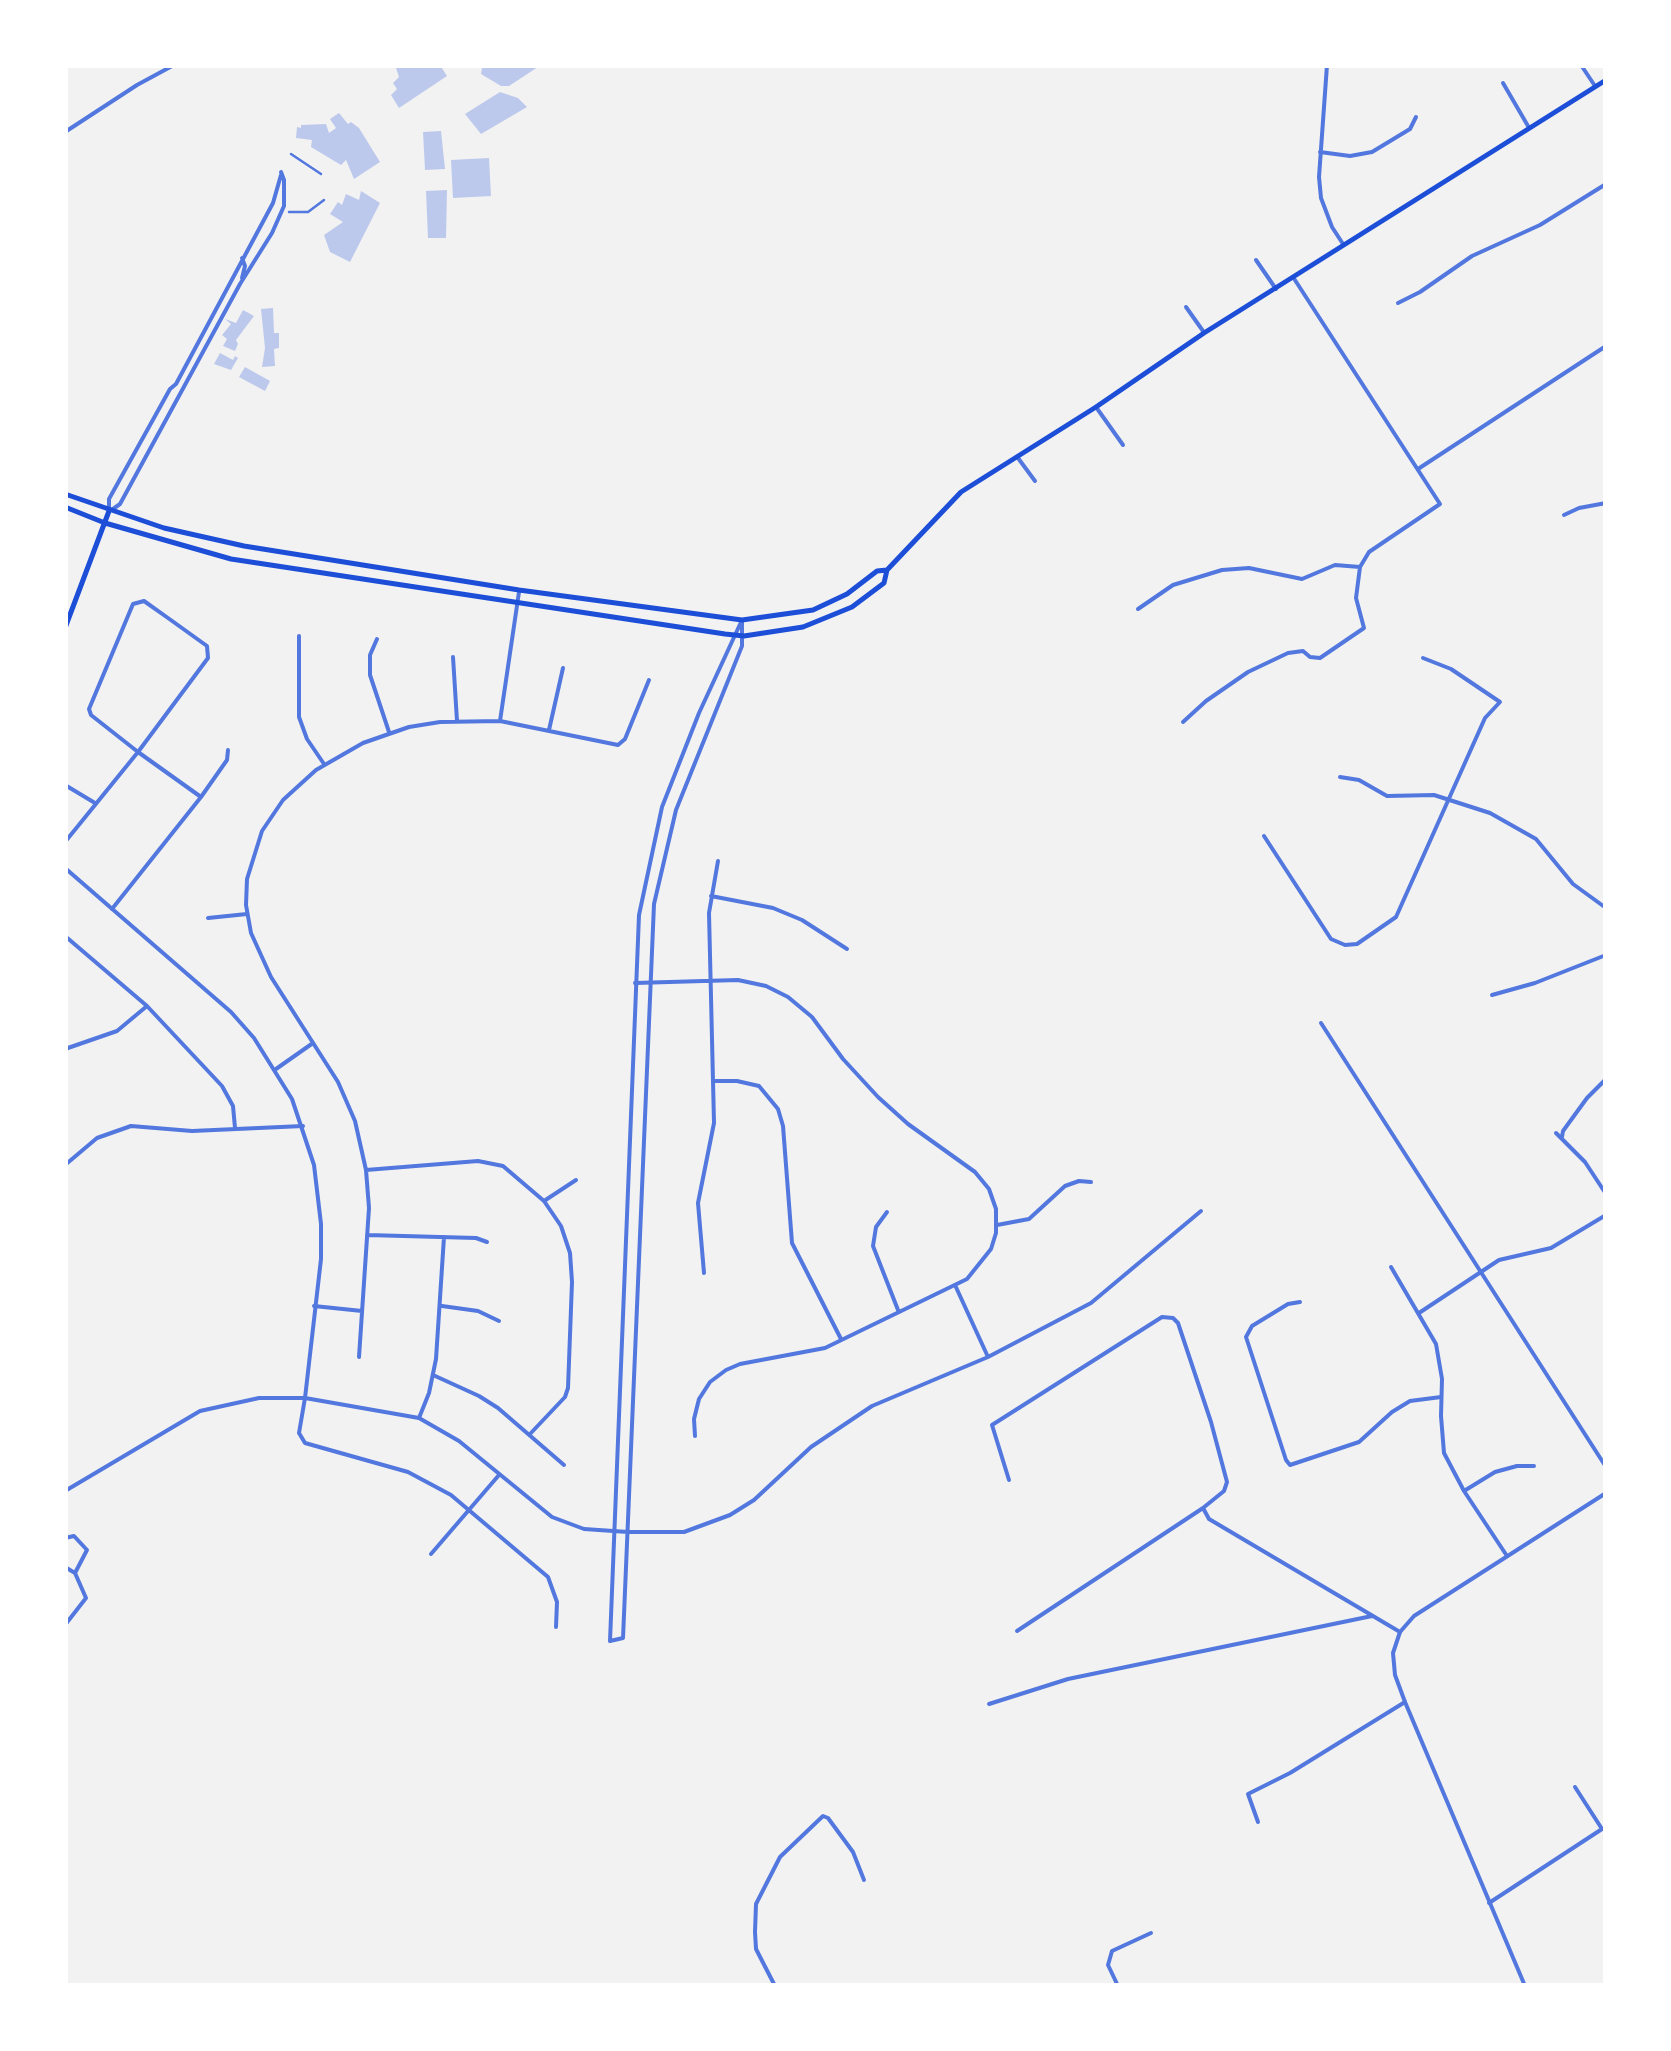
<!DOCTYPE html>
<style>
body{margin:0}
#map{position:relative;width:1671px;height:2051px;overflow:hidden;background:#f2f2f2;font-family:"DM Sans",sans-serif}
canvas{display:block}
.frame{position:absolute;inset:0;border:68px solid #fff;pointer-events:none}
</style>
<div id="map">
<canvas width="1671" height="2051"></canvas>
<div class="frame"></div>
</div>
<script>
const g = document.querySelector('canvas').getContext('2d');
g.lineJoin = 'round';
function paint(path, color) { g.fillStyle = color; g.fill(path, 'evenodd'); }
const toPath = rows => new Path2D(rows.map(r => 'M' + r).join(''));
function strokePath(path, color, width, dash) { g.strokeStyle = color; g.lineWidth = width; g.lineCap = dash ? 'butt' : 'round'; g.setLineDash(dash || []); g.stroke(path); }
paint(toPath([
 [408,65,440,65,447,76,399,108,391,95,397,89,393,83,399,77,396,68],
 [493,65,541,65,509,86,501,86,481,74,482,68],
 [500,92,518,98,527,107,481,134,465,114],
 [339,113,348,124,351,122,359,128,380,162,354,179,346,160,341,165,311,147,312,140,296,138,297,127,301,128,301,125,326,124,329,133,336,128,330,119],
 [441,131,445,169,425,170,423,132],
 [489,158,491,196,453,198,451,160],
 [447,190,446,238,428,238,426,191],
 [361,191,380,203,350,262,330,252,324,235,343,222,330,214,338,202,342,205,346,194,359,200],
 [273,308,274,333,279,333,279,348,274,349,275,366,262,367,265,348,261,309],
 [243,310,254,316,236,340,238,344,235,351,223,346,227,339,222,335,231,324,225,319,236,323],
 [220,353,233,360,235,356,238,358,231,370,214,364],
 [245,367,270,381,265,391,239,377]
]), '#bdc9ec');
strokePath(toPath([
 [291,154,321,174],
 [289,212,308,212,324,200]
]), '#5277de', 2.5);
strokePath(toPath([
 [1327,65,1319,177,1321,198,1332,227,1343,244],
 [1581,65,1595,86],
 [1503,83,1528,126],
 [65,132,137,85,174,65],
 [1320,152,1350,156,1372,152,1410,129,1416,117],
 [1256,260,1276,289],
 [1398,303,1420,292,1472,256,1540,225,1606,184],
 [1186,307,1203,331],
 [1096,407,1123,445],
 [1018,458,1035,481],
 [1418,469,1606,346],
 [1564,515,1579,508,1606,503],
 [1138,609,1173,585,1222,570,1249,568,1302,579,1335,565,1360,567],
 [299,636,299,717,307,739,324,764],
 [377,639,370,655,370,675,389,732],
 [453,657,457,721],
 [500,721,519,592],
 [1183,722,1206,701,1248,672,1288,653,1303,651,1310,657,1320,658,1364,628,1356,598,1360,567,1369,552,1440,504,1293,277],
 [549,730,563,668],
 [1340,777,1359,780,1387,796,1434,795,1490,813,1536,839,1573,884,1606,908],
 [65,785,95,803],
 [1264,836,1331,939,1345,945,1357,944,1396,917,1485,718,1500,702,1451,669,1423,658],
 [65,842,138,752,208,658,207,646,168,618,144,601,133,604,89,709,91,715,138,752,201,797],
 [711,896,773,908,802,920,847,949],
 [112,909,201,797,227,760,228,750],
 [208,918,247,914],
 [65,936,147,1006,222,1086,233,1106,235,1128],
 [635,983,738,980,766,986,788,997,812,1017,843,1059,878,1097,908,1124,975,1172,989,1189,996,1209,996,1233,991,1249,967,1279,825,1348,740,1364,726,1370,710,1382,699,1399,694,1419,695,1436],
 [1492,995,1535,983,1606,955],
 [1321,1023,1606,1467],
 [65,1049,117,1031,147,1006],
 [276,1069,313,1043],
 [714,1081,737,1081,759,1086,778,1109,783,1126,792,1243,841,1339],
 [1556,1133,1585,1162,1606,1194],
 [1562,1137,1563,1131,1587,1098,1606,1079],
 [65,1165,97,1138,131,1126,192,1131,303,1126],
 [366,1170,478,1161,503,1166,544,1201,561,1226,570,1253,572,1282,568,1388,565,1397,530,1434],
 [544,1201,576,1180],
 [887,1212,876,1227,873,1246,898,1310],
 [997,1225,1029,1219,1065,1186,1079,1181,1091,1182],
 [367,1235,476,1238,487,1242],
 [1391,1267,1436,1344,1442,1379,1441,1416,1444,1453,1464,1491,1507,1556],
 [704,1273,698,1203,714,1123,709,913,718,861],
 [955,1285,988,1357],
 [1300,1302,1288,1304,1252,1326,1246,1337,1286,1460,1290,1465,1359,1442,1392,1412,1410,1401,1441,1397],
 [314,1306,362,1311],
 [442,1306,478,1311,499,1321],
 [1419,1313,1499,1260,1551,1248,1606,1215],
 [359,1357,369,1208,366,1170,355,1121,338,1082,271,977,251,933,246,905,247,879,262,831,283,800,316,770,363,743,409,727,440,722,500,721,618,745,625,739,649,680],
 [433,1375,479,1396,498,1408,564,1465],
 [305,1398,299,1433,305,1443,408,1472,451,1495,548,1577,557,1602,556,1627],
 [419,1418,429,1393,436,1359,444,1237],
 [1009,1480,992,1425,1162,1317,1173,1318,1178,1323,1211,1422,1227,1482,1224,1491,1203,1508,1209,1519,1400,1632],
 [1464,1491,1495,1472,1517,1466,1534,1466],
 [628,1532,684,1532,730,1515,754,1500,811,1447,872,1406,988,1357,1091,1303,1201,1211],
 [65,1538,74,1536,87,1550,75,1573],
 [431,1554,499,1475],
 [65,1567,75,1573,86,1598,65,1625],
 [1017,1631,1203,1508],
 [989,1704,1068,1679,1372,1616],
 [1258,1822,1248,1794,1290,1773,1405,1702],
 [1489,1903,1602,1829,1575,1787],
 [775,1986,756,1949,755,1932,756,1904,780,1857,823,1816,828,1818,853,1852,864,1880],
 [1118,1986,1108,1965,1112,1951,1151,1933]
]), '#5277de', 4);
strokePath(toPath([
 [242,278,245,266,242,258],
 [113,509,120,504,240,284,272,233,284,206,284,180,281,172],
 [109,511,109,499,170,389,176,384,273,203,281,175],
 [742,620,742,646,676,810,654,904,623,1638,610,1641,639,915,662,807,699,713,742,620],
 [65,868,231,1012,254,1038,292,1099,314,1165,321,1224,321,1259,305,1398],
 [65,1491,200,1411,259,1398,305,1398,419,1418,459,1441,552,1517,584,1529,628,1532],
 [1525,1986,1405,1702,1395,1675,1393,1653,1400,1632,1414,1616,1606,1493]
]), '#5277de', 4);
strokePath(toPath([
 [65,494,164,528,244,546,519,590,742,620,813,610,847,594,877,571,887,570],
 [65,507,105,523,231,559,725,634,744,636,803,627,852,607,884,583,887,570,961,492,1096,407,1204,333,1606,80],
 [65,628,109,511]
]), '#1d4ed8', 5);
</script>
